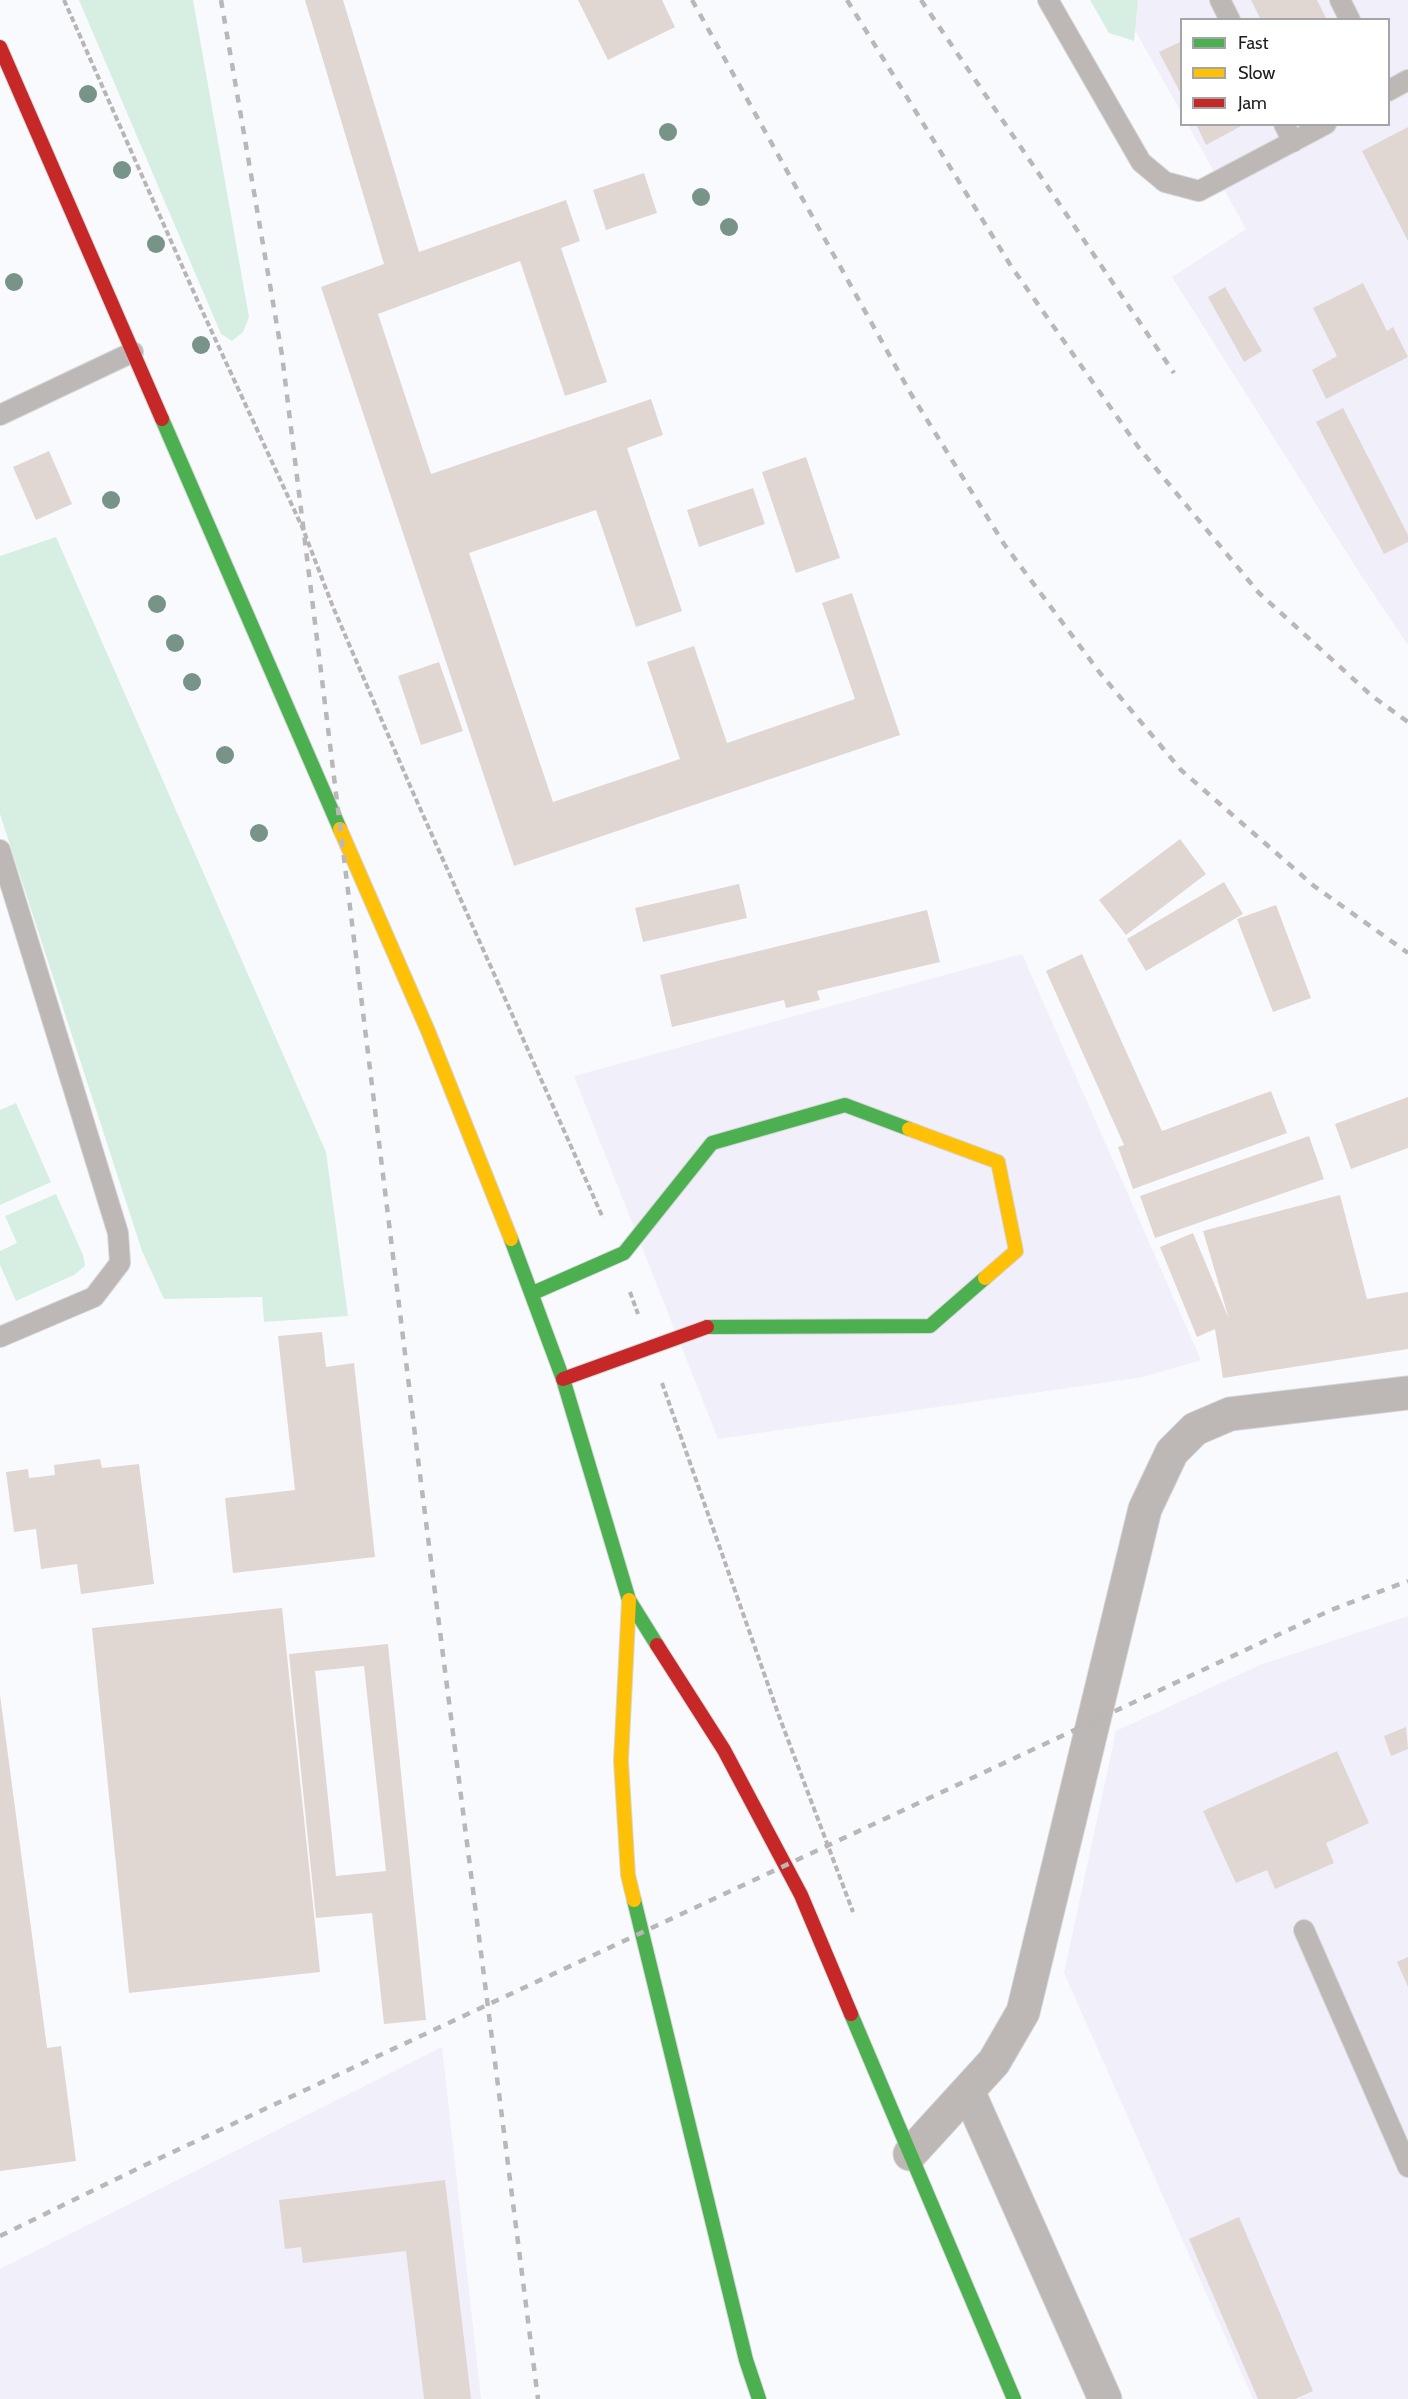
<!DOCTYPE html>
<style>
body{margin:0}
#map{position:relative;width:1408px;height:2399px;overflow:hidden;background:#f9fafd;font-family:Cabin,sans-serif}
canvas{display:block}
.legend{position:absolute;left:1180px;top:18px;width:210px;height:108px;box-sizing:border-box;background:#fff;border:2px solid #a4a5a6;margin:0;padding:8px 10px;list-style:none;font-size:18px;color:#1c1d21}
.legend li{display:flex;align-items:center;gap:12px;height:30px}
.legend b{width:30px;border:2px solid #a4a5a6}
</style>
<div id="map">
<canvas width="1408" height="2399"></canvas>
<ul class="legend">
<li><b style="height:8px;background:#4caf50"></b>Fast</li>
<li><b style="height:8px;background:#ffc107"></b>Slow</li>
<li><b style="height:8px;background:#c62828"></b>Jam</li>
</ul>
</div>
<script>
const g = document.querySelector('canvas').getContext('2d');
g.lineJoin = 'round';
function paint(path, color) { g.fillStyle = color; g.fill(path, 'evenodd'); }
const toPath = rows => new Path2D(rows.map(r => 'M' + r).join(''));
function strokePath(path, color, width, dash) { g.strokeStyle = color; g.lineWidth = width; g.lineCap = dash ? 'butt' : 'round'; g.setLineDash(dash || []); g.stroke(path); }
paint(toPath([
 [1118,0,1408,0,1408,645,1362,577,1172,277,1246,229,1188,125,1388,124,1388,20,1182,20,1181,112],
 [1022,954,1201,1360,1143,1377,718,1439,574,1076],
 [1408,1616,1408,2399,1253,2399,1064,1973,1116,1731,1260,1665],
 [442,2047,481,2399,0,2399,0,2269]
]), '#f1effa');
paint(toPath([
 [79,0,193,0,249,317,243,332,232,341,221,334],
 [1090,0,1138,0,1134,41,1109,33],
 [56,537,326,1152,348,1316,264,1322,262,1297,164,1299,142,1251,0,814,0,556],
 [16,1103,51,1182,0,1205,0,1110],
 [56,1194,83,1255,85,1266,74,1275,16,1301,0,1265,0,1251,17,1243,5,1216]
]), '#d7efe3');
paint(toPath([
 [305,0,343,0,419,252,566,200,580,241,561,248,607,382,565,396,520,261,378,314,431,474,651,399,663,435,627,448,682,611,636,627,596,510,469,553,553,802,680,759,647,662,694,646,727,743,855,699,822,603,852,593,900,735,514,866,321,287,384,264],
 [578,0,662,0,675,27,608,60],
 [1251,0,1317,0,1327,20,1261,20],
 [1182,41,1182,96,1159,52],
 [1196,124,1245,124,1206,145],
 [1408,127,1408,241,1362,151],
 [644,173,657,213,606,230,593,190],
 [1363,283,1387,331,1393,327,1408,357,1326,399,1312,370,1337,356,1313,308],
 [1225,287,1262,351,1244,362,1208,297],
 [1343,408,1408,535,1408,542,1384,554,1316,422],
 [49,451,72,504,36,520,13,467],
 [806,457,840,558,796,573,762,472],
 [753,488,765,524,699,547,687,510],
 [439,662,463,731,421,745,398,676],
 [1180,839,1206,874,1126,935,1099,900],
 [1224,882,1243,914,1146,971,1127,939],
 [739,884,747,918,643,942,635,908],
 [1276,905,1311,998,1273,1012,1237,919],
 [927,910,940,962,817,991,820,1000,786,1008,784,1000,672,1027,660,975],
 [1082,954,1162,1131,1271,1091,1287,1133,1133,1189,1118,1147,1124,1145,1046,971],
 [1408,1097,1408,1148,1351,1169,1335,1124],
 [1309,1136,1324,1179,1155,1238,1140,1196],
 [1340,1195,1367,1299,1408,1292,1408,1349,1223,1378,1215,1329,1197,1337,1160,1247,1193,1233,1229,1319,1203,1231],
 [322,1332,326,1367,354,1363,375,1557,233,1573,225,1498,295,1490,278,1336],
 [100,1459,102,1468,139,1464,154,1584,81,1594,77,1564,41,1569,36,1529,14,1532,6,1472,28,1469,29,1478,55,1475,54,1465],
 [282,1608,320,1972,129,1993,92,1628],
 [388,1644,426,2020,384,2024,372,1913,316,1918,289,1654],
 [364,1666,386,1871,336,1876,315,1671],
 [0,1695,47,2048,61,2046,76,2161,0,2171],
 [1406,1727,1408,1749,1391,1756,1384,1736],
 [1337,1751,1369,1823,1326,1843,1334,1863,1275,1889,1267,1870,1236,1883,1203,1811],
 [1408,1957,1408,1987,1397,1962],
 [445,2180,453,2245,471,2399,424,2399,406,2251,303,2263,301,2247,285,2249,279,2200],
 [1239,2217,1313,2391,1295,2399,1258,2399,1189,2239]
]), '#e1d7d2');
const lane = toPath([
 [1048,0,1141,162,1165,182,1199,191,1326,124],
 [1220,0,1230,20],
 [1340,0,1350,20],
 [1388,91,1408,80],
 [1284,124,1293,142],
 [0,415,133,352],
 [0,850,118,1233,120,1263,94,1297,0,1337],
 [1304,1930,1408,2167]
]);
const street = toPath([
 [968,2091,1105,2399],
 [910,2154,994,2062,1023,2012,1145,1509,1172,1452,1195,1429,1230,1414,1408,1393]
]);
const fast = toPath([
 [162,419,340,829],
 [511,1239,563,1379,629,1600,657,1645],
 [533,1293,624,1253,712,1143,845,1105,909,1129],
 [707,1327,930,1326,985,1278],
 [634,1900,746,2360,759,2399],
 [851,2014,1014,2399]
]);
const slow = toPath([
 [340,829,428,1031,511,1239],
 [909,1129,998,1162,1016,1251,985,1278],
 [629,1600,621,1761,628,1875,634,1900]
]);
const jam = toPath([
 [0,47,162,419],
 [563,1379,707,1327],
 [657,1645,724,1750,801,1895,851,2014]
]);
strokePath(lane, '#d6d7d9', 22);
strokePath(street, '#d6d7d9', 35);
strokePath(fast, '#d6d7d9', 16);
strokePath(slow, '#d6d7d9', 16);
strokePath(jam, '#d6d7d9', 16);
strokePath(toPath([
 [64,0,199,304,303,529,333,607,411,788,603,1218],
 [630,1292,638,1314],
 [662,1383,779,1716,853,1912]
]), '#b8b5b6', 4, [6, 3]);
strokePath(lane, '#bdb7b6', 20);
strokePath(street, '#bdb7b6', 33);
strokePath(fast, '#4caf50', 14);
strokePath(slow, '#ffc107', 14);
strokePath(jam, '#c62828', 14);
strokePath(toPath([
 [221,0,282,355,419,1467,538,2399],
 [692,0,911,394,1004,544,1100,673,1181,770,1314,886,1408,953],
 [847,0,1011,266,1139,448,1259,593,1372,696,1408,722],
 [921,0,1174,373],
 [0,2236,143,2166,1331,1610,1408,1581]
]), '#b9b7b7', 4.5, [8, 8]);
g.fillStyle = '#789388';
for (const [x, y] of [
 [88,94],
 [668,132],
 [122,170],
 [701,197],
 [729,227],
 [156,244],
 [14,282],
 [201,345],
 [111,500],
 [157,604],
 [175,643],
 [192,682],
 [225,755],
 [259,833]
]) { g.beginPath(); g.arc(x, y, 9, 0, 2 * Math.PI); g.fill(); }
</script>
